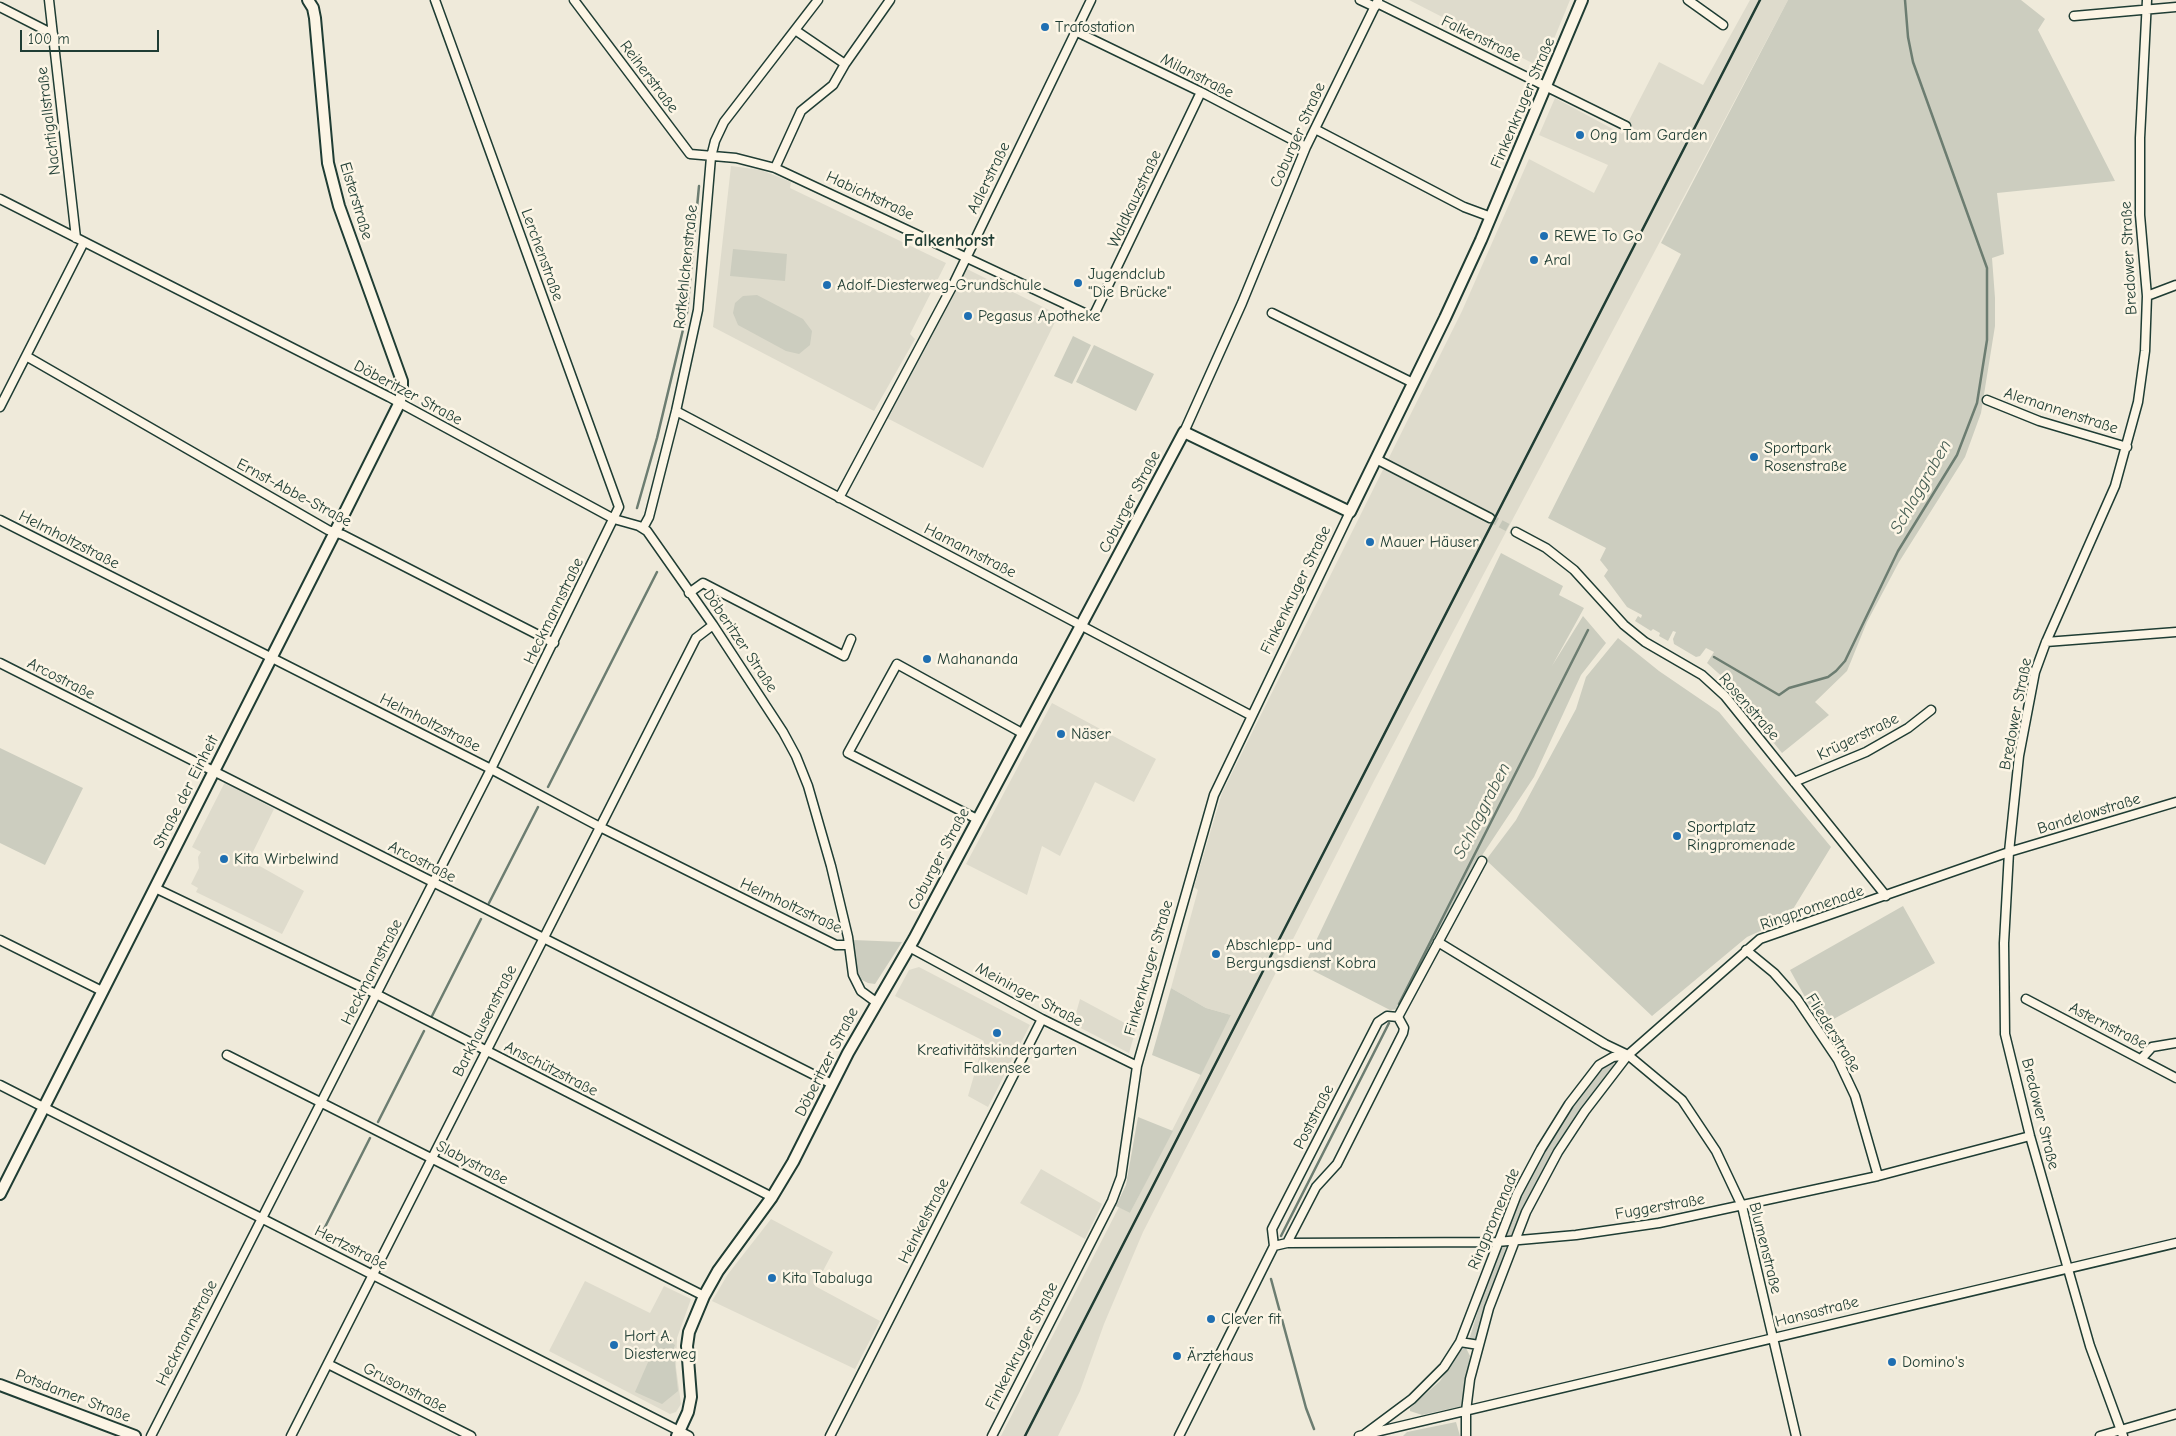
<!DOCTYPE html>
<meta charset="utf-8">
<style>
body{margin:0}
#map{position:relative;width:2176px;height:1436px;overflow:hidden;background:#efeada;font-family:"Comic Neue",sans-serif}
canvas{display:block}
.scale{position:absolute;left:20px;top:30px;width:139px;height:22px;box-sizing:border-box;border:2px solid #1f3d34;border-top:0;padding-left:6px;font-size:15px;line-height:18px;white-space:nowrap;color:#1f3d34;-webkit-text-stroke:4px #fcf5e5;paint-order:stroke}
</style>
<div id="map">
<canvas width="2176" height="1436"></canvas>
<div class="scale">100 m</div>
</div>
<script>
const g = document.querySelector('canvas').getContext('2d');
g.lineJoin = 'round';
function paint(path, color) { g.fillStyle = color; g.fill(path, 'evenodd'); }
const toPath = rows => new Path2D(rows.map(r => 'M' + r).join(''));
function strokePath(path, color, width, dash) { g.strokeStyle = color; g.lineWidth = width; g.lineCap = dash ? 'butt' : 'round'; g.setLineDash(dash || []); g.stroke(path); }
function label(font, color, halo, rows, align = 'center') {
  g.font = font + ' "Comic Neue",sans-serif'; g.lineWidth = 5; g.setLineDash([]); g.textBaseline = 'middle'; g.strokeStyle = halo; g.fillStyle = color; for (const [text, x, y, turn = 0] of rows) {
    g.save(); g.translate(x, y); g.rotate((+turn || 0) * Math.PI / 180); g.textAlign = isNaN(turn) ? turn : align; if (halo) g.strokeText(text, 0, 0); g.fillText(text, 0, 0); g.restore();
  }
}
paint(toPath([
 [1409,0,1570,0,1542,68],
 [1750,0,1788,0,1375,779,1143,1232,1104,1324,1080,1391,1058,1436,1001,1436,1119,1207,1130,1213,1231,1015,1206,1008,1171,988,1198,890,1194,887,1222,793,1462,311,1529,159,1594,193,1608,165,1539,135,1555,98,1622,134,1659,62,1703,85],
 [731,166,761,170,791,182,790,188,946,263,910,334,915,339,874,411,713,327],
 [965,268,1053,312,1056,320,983,468,887,418],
 [1052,703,1156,759,1134,802,1095,782,1060,856,1042,846,1027,895,966,864],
 [225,782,274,809,249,860,304,891,282,934,196,892,198,888,191,884,199,868,198,857,201,852,192,847],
 [919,967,1030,1025,988,1107,968,1096,984,1041,895,996,909,970],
 [1080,999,1136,1029,1129,1053,1073,1024],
 [1041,1169,1102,1204,1085,1239,1020,1203],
 [771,1219,833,1252,815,1286,880,1321,855,1369,712,1301,728,1274],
 [585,1281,650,1313,664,1286,691,1299,677,1338,676,1367,681,1404,676,1412,670,1414,549,1351]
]), '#dedbcc');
paint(toPath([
 [1788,0,2021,0,2045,19,2038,30,2115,181,1997,193,2004,254,1992,258,1995,298,1995,326,1981,413,1965,457,1899,562,1867,622,1847,671,1815,702,1829,715,1782,753,1736,697,1727,681,1707,663,1714,652,1706,648,1700,656,1696,657,1674,644,1673,639,1676,632,1673,631,1668,641,1659,636,1660,633,1653,629,1651,631,1635,621,1638,616,1641,618,1642,615,1627,607,1604,576,1608,570,1600,560,1606,548,1548,518,1681,254,1661,243],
 [733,249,787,254,785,281,730,276],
 [757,295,803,319,812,331,810,345,799,354,786,351,738,325,733,313,735,303,743,296],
 [1073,336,1091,345,1072,384,1054,376],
 [1094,345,1154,374,1136,411,1076,382],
 [1501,553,1563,586,1559,595,1584,608,1552,666,1583,616,1606,643,1581,675,1534,777,1479,860,1401,1009,1390,1010,1304,966],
 [1618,638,1659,671,1719,712,1831,847,1787,919,1747,937,1652,1016,1486,860,1516,820,1576,709,1586,677],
 [0,748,83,788,45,865,0,843],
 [1903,906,1935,963,1821,1026,1790,970],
 [853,940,902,942,875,984,868,983,860,979,856,967],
 [1171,988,1206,1008,1231,1015,1201,1075,1152,1055],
 [1614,1062,1613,1069,1565,1134,1511,1235,1506,1236,1503,1234,1525,1186,1560,1126,1600,1070],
 [1138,1117,1173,1131,1130,1213,1116,1206,1126,1185],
 [1503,1244,1506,1247,1475,1341,1469,1340,1498,1246],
 [656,1333,675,1345,671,1355,674,1355,678,1391,662,1404,635,1392,656,1344,652,1342],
 [1466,1348,1470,1356,1462,1406,1422,1415,1410,1411,1410,1408,1440,1381,1461,1350],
 [1456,1422,1460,1436,1403,1436,1407,1432]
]), '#cccdbf');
strokePath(toPath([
 [637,508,657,438,687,313,699,186],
 [1714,657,1779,695,1789,688,1828,677,1836,671,1845,661,1898,551,1957,455,1977,403,1987,340,1987,268,1913,62,1908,37,1905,0],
 [548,787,657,572],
 [489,903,538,807],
 [1399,1004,1588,630],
 [432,1016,481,919],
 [378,1122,424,1031],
 [321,1235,370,1138],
 [1281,1236,1389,1023],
 [1271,1279,1306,1408,1314,1429]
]), '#6c7d71', 2.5);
strokePath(toPath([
 [1490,518,1516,532]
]), '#c5c7b9', 8, [8, 4]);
const minor = toPath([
 [49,0,76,238],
 [574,0,690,154,736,158,775,168,1093,317,1201,92],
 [1360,0,1375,7],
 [1688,0,1723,25],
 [1377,3,1626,126],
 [0,7,53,34],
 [2074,16,2176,7],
 [795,30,845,64],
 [1075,31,1201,92,1306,147],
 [1315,129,1464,207,1491,217],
 [775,168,801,111,833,85,845,64,890,0],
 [0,199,389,397,614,519,639,526,647,531,713,625,783,732,796,756,808,786,831,866,848,937,853,975,861,991,876,1002],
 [2147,296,2176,285],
 [1272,313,1413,383],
 [26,356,328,530,343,535,554,643],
 [1987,400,2039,421,2127,447],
 [0,407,84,242],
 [676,411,1252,716],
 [1184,432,1242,303,1306,147,1378,0],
 [1376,459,1490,518],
 [839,498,954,283,1091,0],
 [0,520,491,769,600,827,836,945,849,945],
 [643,528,649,517,676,411,698,310,711,157,715,141,724,122,818,0],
 [1516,532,1546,548,1574,570,1624,625,1645,642,1702,675,1725,696,1886,896],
 [689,593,703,583,844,656,851,639],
 [2046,642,2176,632],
 [0,663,832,1084],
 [1794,782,1866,752,1908,728,1931,710],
 [977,819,848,753,897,664,1022,733],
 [155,888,376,994,772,1197],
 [0,940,102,991],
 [1438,942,1605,1044,1628,1055,1682,1100,1716,1151,1742,1206,1796,1436],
 [909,947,1042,1019,1137,1066],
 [1746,950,1774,973,1797,999,1838,1060,1855,1096,1878,1176],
 [2026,999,2176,1078],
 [1398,1017,1482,861],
 [227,1055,704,1296],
 [2142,1058,2152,1047,2176,1043],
 [0,1085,689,1436],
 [1274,1246,1287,1243,1497,1242,1576,1235,1659,1223,1878,1176,2030,1136],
 [1460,1342,1479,1345],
 [328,1364,471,1436],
 [1365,1434,1412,1399,1444,1367,1460,1342,1517,1194,1541,1149,1569,1104,1599,1065,1613,1057,1628,1055],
 [151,1436,491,769,619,507,435,0],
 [291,1436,696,638,713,625],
 [830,1436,1042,1019],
 [992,1436,1112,1201,1121,1177,1137,1066,1214,795,1350,512],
 [1179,1436,1274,1246,1272,1229,1378,1022,1387,1016,1398,1017,1404,1028,1403,1033,1337,1164,1316,1187,1287,1243],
 [1359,1436,2176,1243],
 [1466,1436,1466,1411,1470,1379,1489,1308,1526,1212,1558,1152,1585,1111,1628,1055,1760,939,2009,852,2176,802],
 [2100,1436,2176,1414],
 [2123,1436,2090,1346,2030,1136,2005,1034,2004,943,2009,852,2019,756,2035,672,2046,642,2115,486,2138,402,2145,351,2147,296,2140,215,2140,138,2147,0]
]);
const tertiary = toPath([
 [0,1194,335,532,399,404,402,392,402,381,339,206,328,163,315,18,313,8,308,0],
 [0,1385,135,1436],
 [677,1436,688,1412,691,1397,687,1346,689,1332,704,1296,718,1271,772,1197,793,1162,848,1053,914,939,1184,432,1350,512,1445,318,1481,240,1582,0]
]);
strokePath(minor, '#1f3d34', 11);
strokePath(tertiary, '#1f3d34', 14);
strokePath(minor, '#fcf5e5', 8);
strokePath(tertiary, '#fcf5e5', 10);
strokePath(toPath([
 [1025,1436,1760,0]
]), '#1f3d34', 2.5);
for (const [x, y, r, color] of [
 [1045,27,5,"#1f6fb2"],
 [1580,135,5,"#1f6fb2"],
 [1544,236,5,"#1f6fb2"],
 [1534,260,5,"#1f6fb2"],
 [1078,283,5,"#1f6fb2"],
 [827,285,5,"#1f6fb2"],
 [968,316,5,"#1f6fb2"],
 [1754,457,5,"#1f6fb2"],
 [1370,542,5,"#1f6fb2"],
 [927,659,5,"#1f6fb2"],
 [1061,734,5,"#1f6fb2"],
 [1677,836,5,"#1f6fb2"],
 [224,859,5,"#1f6fb2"],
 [1216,954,5,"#1f6fb2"],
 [997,1033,5,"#1f6fb2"],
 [772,1278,5,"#1f6fb2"],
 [1211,1319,5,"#1f6fb2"],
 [614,1345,5,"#1f6fb2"],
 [1177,1356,5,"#1f6fb2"],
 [1892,1362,5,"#1f6fb2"]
]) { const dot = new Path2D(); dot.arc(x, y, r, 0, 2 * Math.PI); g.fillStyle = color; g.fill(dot); strokePath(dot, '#fcf5e5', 2); }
label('16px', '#1f3d34', '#fcf5e5', [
 ["Trafostation",1055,27],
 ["Ong Tam Garden",1590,135],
 ["REWE To Go",1554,236],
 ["Aral",1544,260],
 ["Jugendclub",1088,274],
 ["\"Die Brücke\"",1088,292],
 ["Adolf-Diesterweg-Grundschule",837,285],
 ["Pegasus Apotheke",978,316],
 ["Sportpark",1764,448],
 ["Rosenstraße",1764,466],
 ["Mauer Häuser",1380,542],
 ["Mahananda",937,659],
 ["Näser",1071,734],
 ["Sportplatz",1687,827],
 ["Ringpromenade",1687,845],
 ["Kita Wirbelwind",234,859],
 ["Abschlepp- und",1226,945],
 ["Bergungsdienst Kobra",1226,963],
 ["Kreativitätskindergarten",997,1050,"center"],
 ["Falkensee",997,1068,"center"],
 ["Kita Tabaluga",782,1278],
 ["Clever fit",1221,1319],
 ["Hort A.",624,1336],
 ["Diesterweg",624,1354],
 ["Ärztehaus",1187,1356],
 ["Domino's",1902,1362]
], 'left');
label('16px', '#1f3d34', '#fcf5e5', [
 ["Falkenstraße",1481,39,26],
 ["Milanstraße",1197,76,27],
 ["Reiherstraße",649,77,53],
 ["Finkenkruger Straße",1523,103,-67],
 ["Nachtigallstraße",49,121,-97],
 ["Coburger Straße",1298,135,-66],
 ["Adlerstraße",989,178,-64],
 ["Habichtstraße",870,196,25],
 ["Waldkauzstraße",1135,199,-65],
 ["Elsterstraße",356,201,73],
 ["Lerchenstraße",542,255,70],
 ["Bredower Straße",2129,258,-93],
 ["Rotkehlchenstraße",686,267,-84],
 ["Döberitzer Straße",408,393,28],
 ["Alemannenstraße",2061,411,18],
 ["Ernst-Abbe-Straße",294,493,28],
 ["Coburger Straße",1130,502,-62],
 ["Helmholtzstraße",69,540,27],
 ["Hamannstraße",970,551,27],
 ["Finkenkruger Straße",1296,590,-64],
 ["Heckmannstraße",554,611,-64],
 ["Döberitzer Straße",740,641,56],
 ["Arcostraße",61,679,27],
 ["Rosenstraße",1749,707,49],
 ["Bredower Straße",2016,714,-79],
 ["Helmholtzstraße",430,723,27],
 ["Krügerstraße",1858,737,-26],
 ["Straße der Einheit",186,792,-63],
 ["Bandelowstraße",2089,814,-17],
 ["Coburger Straße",939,859,-62],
 ["Arcostraße",422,862,27],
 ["Helmholtzstraße",791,906,25],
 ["Ringpromenade",1812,908,-19],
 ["Finkenkruger Straße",1149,968,-74],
 ["Heckmannstraße",372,972,-63],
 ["Meininger Straße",1029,995,28],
 ["Barkhausenstraße",485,1021,-63],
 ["Asternstraße",2108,1026,27],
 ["Fliederstraße",1833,1033,58],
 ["Döberitzer Straße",827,1062,-63],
 ["Anschützstraße",551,1069,27],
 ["Bredower Straße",2040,1114,76],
 ["Poststraße",1314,1117,-63],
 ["Slabystraße",472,1163,27],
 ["Fuggerstraße",1660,1207,-10],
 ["Ringpromenade",1494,1219,-67],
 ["Heinkelstraße",924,1221,-63],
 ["Hertzstraße",351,1248,27],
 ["Blumenstraße",1765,1248,76],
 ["Hansastraße",1817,1312,-14],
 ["Heckmannstraße",187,1333,-63],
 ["Finkenkruger Straße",1022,1346,-63],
 ["Grusonstraße",405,1388,27],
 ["Potsdamer Straße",73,1396,21]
]);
label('bold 18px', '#1f3d34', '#fcf5e5', [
 ["Falkenhorst",949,241]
]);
label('italic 18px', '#455d53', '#fcf5e5', [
 ["Schlaggraben",1921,487,-60],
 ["Schlaggraben",1482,811,-63]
]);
</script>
